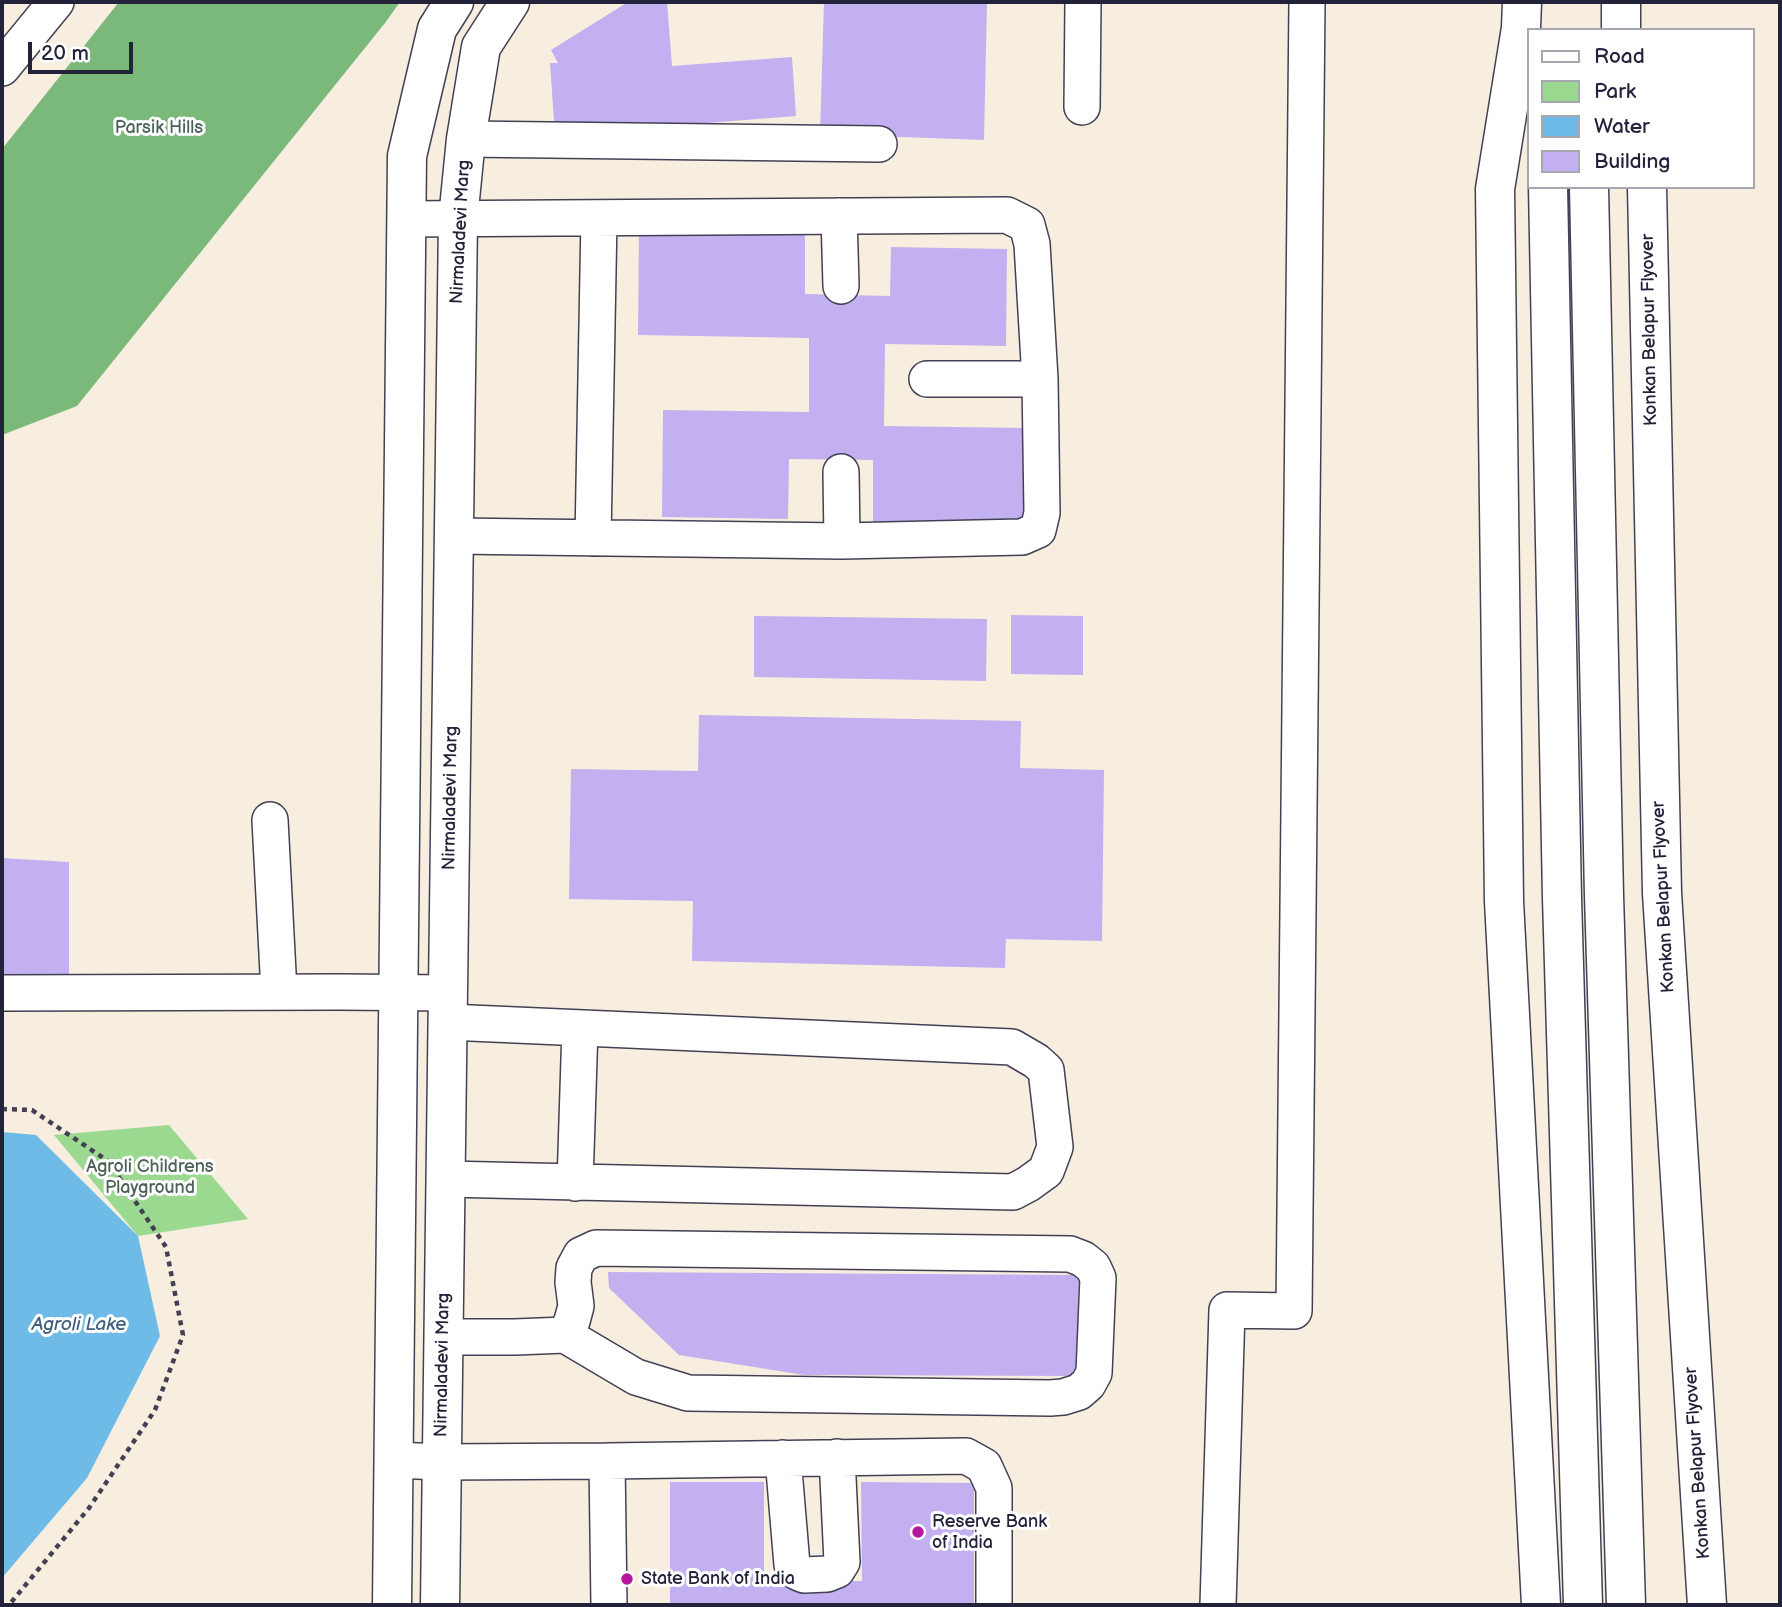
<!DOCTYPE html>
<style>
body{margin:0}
#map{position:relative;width:1782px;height:1607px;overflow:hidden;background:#f8eedf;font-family:"Balsamiq Sans",sans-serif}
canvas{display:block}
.frame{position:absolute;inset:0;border:4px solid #22223b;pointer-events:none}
.legend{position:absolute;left:1527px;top:28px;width:228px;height:161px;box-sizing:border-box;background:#fff;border:2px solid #a7a7b1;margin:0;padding:9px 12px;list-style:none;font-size:21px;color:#22223b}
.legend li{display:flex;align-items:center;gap:14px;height:35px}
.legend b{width:35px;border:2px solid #a7a7b1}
.scale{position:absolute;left:28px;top:42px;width:105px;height:32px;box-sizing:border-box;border:4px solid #22223b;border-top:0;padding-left:9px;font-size:21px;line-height:24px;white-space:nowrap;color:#22223b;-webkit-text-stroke:5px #fff;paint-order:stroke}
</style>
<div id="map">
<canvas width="1782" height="1607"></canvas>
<div class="frame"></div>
<ul class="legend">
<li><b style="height:9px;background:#fff"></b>Road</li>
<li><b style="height:19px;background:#9ad98f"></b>Park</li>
<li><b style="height:19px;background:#6ebbe8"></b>Water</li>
<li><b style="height:19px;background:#c3b0f0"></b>Building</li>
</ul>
<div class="scale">20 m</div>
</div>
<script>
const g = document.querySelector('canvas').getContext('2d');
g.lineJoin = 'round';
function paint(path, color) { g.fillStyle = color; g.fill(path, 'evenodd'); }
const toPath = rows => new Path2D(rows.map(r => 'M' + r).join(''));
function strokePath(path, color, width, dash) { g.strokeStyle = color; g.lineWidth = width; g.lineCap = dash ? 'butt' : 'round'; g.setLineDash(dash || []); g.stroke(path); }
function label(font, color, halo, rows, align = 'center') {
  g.font = font + ' "Balsamiq Sans",sans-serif'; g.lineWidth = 6; g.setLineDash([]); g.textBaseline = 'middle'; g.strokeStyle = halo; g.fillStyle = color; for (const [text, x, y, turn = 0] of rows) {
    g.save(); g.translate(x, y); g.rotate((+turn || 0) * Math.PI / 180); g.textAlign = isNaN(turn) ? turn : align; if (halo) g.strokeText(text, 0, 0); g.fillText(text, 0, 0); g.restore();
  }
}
paint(toPath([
 [169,1125,248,1219,138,1236,54,1135]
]), '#9ad98f');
paint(toPath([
 [119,2,400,2,385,23,77,406,2,435,2,149]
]), '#7bb97a');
paint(toPath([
 [2,1132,36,1135,138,1236,160,1336,87,1478,2,1578]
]), '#6ebbe8');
paint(toPath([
 [628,2,667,2,672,66,792,57,796,116,555,135,550,63,558,63,551,50],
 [824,2,987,2,984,140,820,134],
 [639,226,805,228,805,294,890,296,891,247,1007,249,1006,346,885,344,884,426,1028,428,1027,525,873,523,873,460,789,459,788,519,662,517,663,410,809,412,809,338,638,335],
 [1011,615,1083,616,1083,675,1011,674],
 [754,616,987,619,986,681,754,677],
 [699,715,1021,721,1020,768,1104,770,1102,941,1006,939,1005,968,692,961,693,901,569,899,571,769,698,771],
 [2,858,69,862,69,977,2,976],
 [608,1272,1079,1275,1077,1376,804,1375,679,1355,609,1288],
 [670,1482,764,1482,764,1581,862,1581,861,1482,974,1483,974,1605,670,1605]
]), '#c3b0f0');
const minor = toPath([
 [2,68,56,2],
 [1082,107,1083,2],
 [466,139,879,144],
 [839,216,841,286],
 [406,219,1007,215,1027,225,1032,244,1040,379,1042,513,1038,530,1022,537,842,541,454,536],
 [927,379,1040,379],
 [841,472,842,541],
 [593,538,599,218],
 [270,820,279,992],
 [2,993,339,992,448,993],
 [446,1179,1013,1192,1028,1184,1046,1171,1055,1147,1046,1070,1036,1061,1012,1047,448,1022],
 [575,1183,580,1028],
 [443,1337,515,1337,565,1335,636,1377,688,1393,1050,1398,1063,1397,1079,1392,1088,1384,1094,1373,1098,1278,1093,1267,1083,1259,1070,1254,596,1248,581,1255,574,1268,573,1282,576,1306,572,1321,565,1335],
 [783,1458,792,1565,797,1572,804,1575,827,1574,837,1570,842,1562,837,1457],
 [394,1460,441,1462,607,1461,966,1456,984,1466,994,1488,994,1605],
 [607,1461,609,1605],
 [1218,1605,1227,1310,1294,1311,1307,2]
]);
const major = toPath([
 [392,1605,407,156,437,29,454,2],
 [440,1605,458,219,466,139,481,47,510,2]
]);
const highway = toPath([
 [1522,2,1521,28,1495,189,1504,901,1541,1605],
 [1621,30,1621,2],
 [1548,187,1562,898,1583,1605],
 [1589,187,1604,896,1626,1605],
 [1647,187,1662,893,1707,1605]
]);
strokePath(minor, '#424154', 38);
strokePath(major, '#424154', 41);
strokePath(highway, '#424154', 41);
strokePath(toPath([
 [2,1109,32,1110,108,1161,166,1247,183,1335,155,1410,89,1508,9,1605]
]), '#424154', 4.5, [5, 5]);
strokePath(minor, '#fff', 35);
strokePath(major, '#fff', 38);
strokePath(highway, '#fff', 38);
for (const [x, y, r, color] of [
 [918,1532,7,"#b5179e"],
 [627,1579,7,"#b5179e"]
]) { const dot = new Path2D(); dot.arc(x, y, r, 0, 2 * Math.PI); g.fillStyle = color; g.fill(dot); strokePath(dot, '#fff', 2.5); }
label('18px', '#4c6258', '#fff', [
 ["Parsik Hills",159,128],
 ["Agroli Childrens",150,1167],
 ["Playground",150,1188]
]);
label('18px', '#22223b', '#fff', [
 ["Nirmaladevi Marg",461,232,-87],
 ["Konkan Belapur Flyover",1650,330,-91],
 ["Nirmaladevi Marg",451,798,-89],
 ["Konkan Belapur Flyover",1664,897,-93],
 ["Nirmaladevi Marg",443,1365,-89],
 ["Konkan Belapur Flyover",1698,1463,-94]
]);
label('18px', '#22223b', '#fff', [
 ["Reserve Bank",932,1522],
 ["of India",932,1543],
 ["State Bank of India",641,1579]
], 'left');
label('italic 19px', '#405f80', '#fff', [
 ["Agroli Lake",79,1325]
]);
</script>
